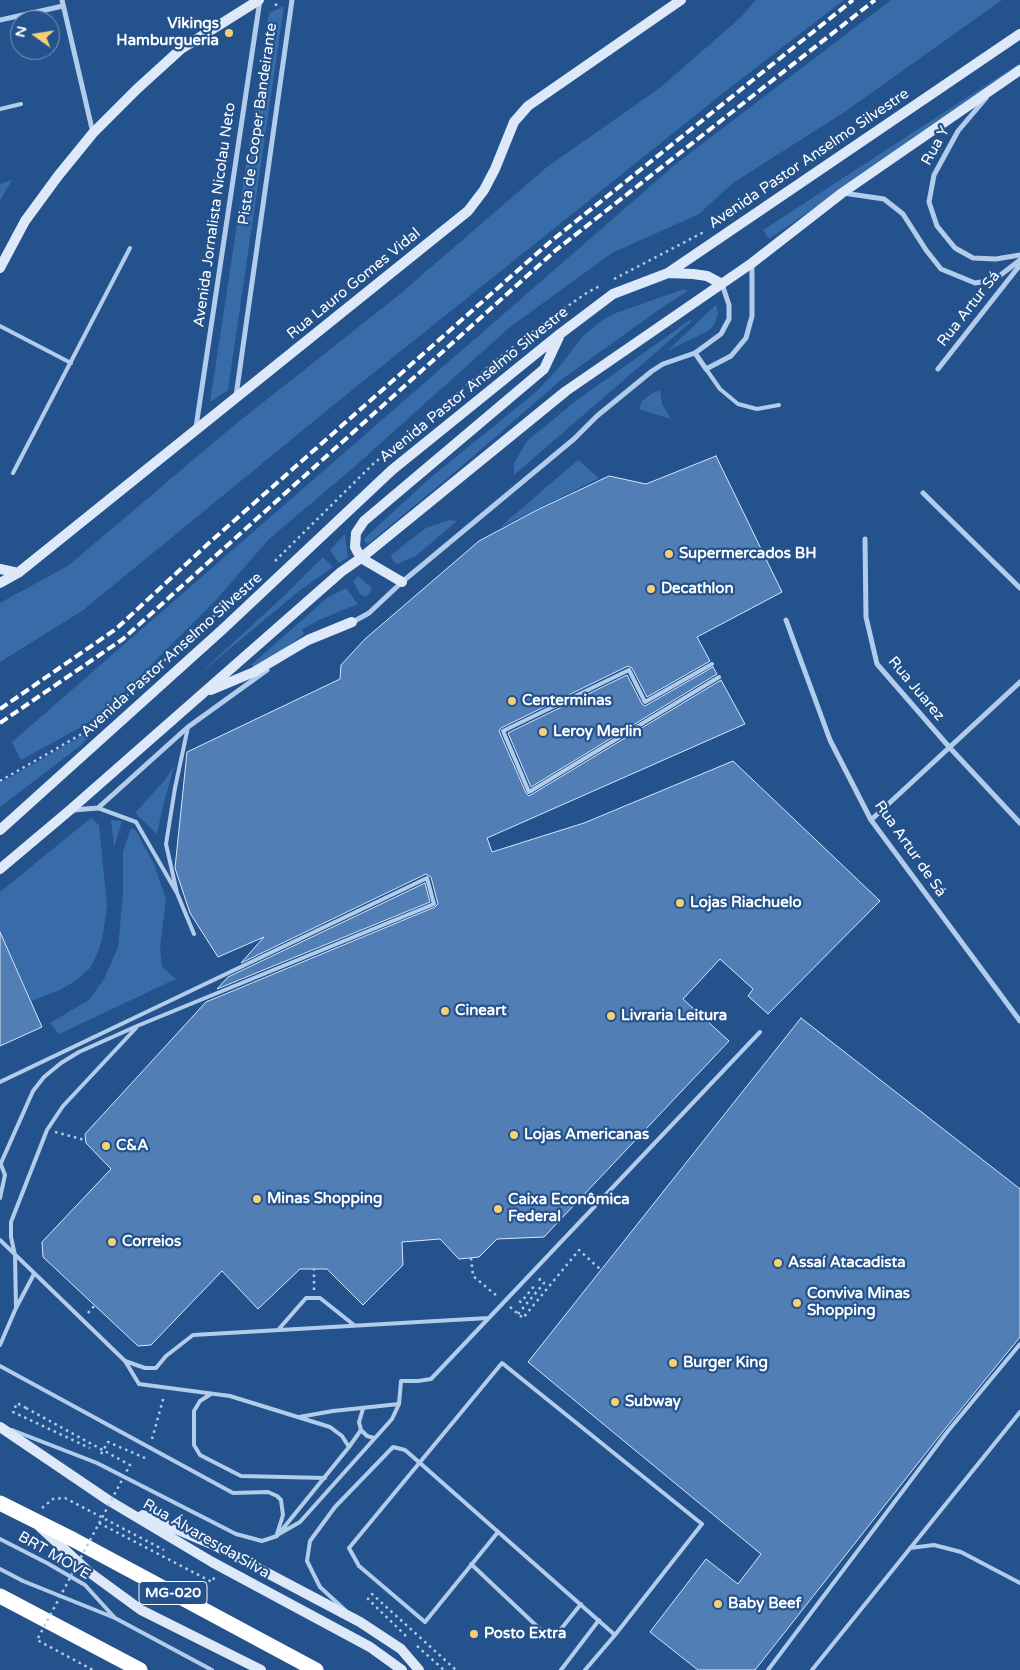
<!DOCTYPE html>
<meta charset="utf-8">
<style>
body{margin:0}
#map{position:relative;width:1020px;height:1670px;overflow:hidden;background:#24528c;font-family:"Varela Round",sans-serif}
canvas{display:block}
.north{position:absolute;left:10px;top:10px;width:50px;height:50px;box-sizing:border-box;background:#24528c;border:1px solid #7c97ba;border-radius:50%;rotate:283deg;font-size:14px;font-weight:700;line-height:20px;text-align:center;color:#fff}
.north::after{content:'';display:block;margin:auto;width:18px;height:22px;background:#f5d075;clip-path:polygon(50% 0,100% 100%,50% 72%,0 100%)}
</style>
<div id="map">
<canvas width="1020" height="1670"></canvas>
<div class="north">N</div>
</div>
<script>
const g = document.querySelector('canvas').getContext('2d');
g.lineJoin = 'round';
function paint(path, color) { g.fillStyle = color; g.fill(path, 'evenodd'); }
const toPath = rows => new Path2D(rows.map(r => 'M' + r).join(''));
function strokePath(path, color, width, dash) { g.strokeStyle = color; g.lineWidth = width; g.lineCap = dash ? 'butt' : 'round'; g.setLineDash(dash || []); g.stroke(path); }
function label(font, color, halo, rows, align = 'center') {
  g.font = font + ' "Varela Round",sans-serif'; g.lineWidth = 4.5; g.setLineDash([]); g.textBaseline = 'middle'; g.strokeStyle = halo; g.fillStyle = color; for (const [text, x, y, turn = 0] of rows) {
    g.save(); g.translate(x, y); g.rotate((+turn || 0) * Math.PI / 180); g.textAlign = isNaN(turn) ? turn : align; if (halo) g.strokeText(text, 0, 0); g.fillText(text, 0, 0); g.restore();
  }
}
paint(toPath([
 [756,0,844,0,732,86,336,403,82,611,0,662,0,603,69,565,232,427,400,294,547,167,661,87,740,18],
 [891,0,1002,0,846,111,733,183,699,214,612,253,510,327,353,468,269,539,216,600,109,707,83,726,21,760,12,742,677,163],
 [284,6,228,390,210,402,269,13],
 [1020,63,1020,75,840,190,769,239,763,230],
 [12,180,0,200,0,184],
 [684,289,688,291,664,306,561,380,448,478,369,543,366,543,364,540,366,537,430,478,536,392,556,371,583,336,601,321,616,313],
 [716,305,718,313,715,323,708,331,667,351],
 [690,320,692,321,514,475,514,463,527,441,577,400],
 [660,390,662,404,671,419,639,409,642,401,651,394],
 [578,460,599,478,499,528],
 [449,520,457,521,416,556,397,564,393,561,391,555,426,528],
 [345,534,348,557,339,563,330,550],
 [323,557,333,567,299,591,197,676,286,594],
 [358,576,371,587,371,592,365,597,360,594,353,581],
 [346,588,358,604,321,619,302,629,304,634,272,658,253,667,251,665,327,598],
 [82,736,89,737,80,746,0,807,0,783],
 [174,766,163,806,157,834,135,813,165,780],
 [91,818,99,825,107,905,103,935,98,952,90,968,77,980,60,990,31,1001,0,933,0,892],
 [111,820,122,821,114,847],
 [131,828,136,831,154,864,166,899,160,948,162,967,176,979,59,1034,50,1023,89,1000,104,979,118,947,123,894,123,852]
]), '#386ca9');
const building = toPath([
 [716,456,782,592,697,637,710,661,647,697,632,668,628,666,501,728,499,731,526,793,529,796,721,680,745,724,487,838,492,852,584,823,733,761,880,901,768,1014,748,996,753,989,720,959,683,999,729,1041,544,1237,497,1239,479,1257,459,1259,440,1239,402,1242,403,1265,363,1305,327,1269,300,1269,258,1309,222,1271,151,1345,138,1346,43,1257,42,1242,111,1169,86,1143,85,1134,206,1002,435,907,438,904,431,877,426,874,241,963,264,937,218,957,190,913,175,868,187,752,340,679,341,665,365,639,479,541,537,510,609,476,646,484,716,456],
 [713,667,717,674,531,787,508,733,627,675,642,704,645,706,713,667],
 [425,883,430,902,217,989,228,977,425,883],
 [0,932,42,1027,0,1046,0,932],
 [801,1018,1020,1189,1020,1337,945,1429,755,1670,698,1670,650,1632,706,1559,738,1584,761,1554,528,1362,801,1018]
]);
paint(building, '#507eb5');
strokePath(building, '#d7e6f8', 1);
strokePath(toPath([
 [276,6,276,0],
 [614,279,704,232],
 [275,561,373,464,504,354,552,317,588,292,602,285],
 [98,723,170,655,249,585],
 [0,781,92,728],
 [55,1132,85,1140],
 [471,1258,473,1276,497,1296],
 [314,1290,314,1269],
 [519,1301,521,1302,535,1285],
 [510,1307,523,1318,579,1250,601,1270],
 [88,1313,95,1305],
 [518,1314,544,1283,540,1279,539,1281],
 [26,1408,17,1403,13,1412,90,1448],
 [152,1439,164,1396],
 [101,1454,108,1442,145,1458],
 [42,1508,53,1499,65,1498,164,1550],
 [99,1523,212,1582,215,1576],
 [406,1636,368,1599,372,1594,456,1670],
 [417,1646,444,1670]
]), '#b2cceb', 2.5, [2.5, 4]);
strokePath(toPath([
 [0,109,21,104],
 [0,326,71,363],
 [706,369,720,389,738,404,757,409,779,405],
 [13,473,130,248],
 [712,664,645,702,629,670,503,731,529,792,719,677],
 [98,808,136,822,177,893,194,934],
 [177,893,166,844,175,788,188,727],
 [0,1082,427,878,434,904,137,1026,79,1052,61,1063,44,1077,33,1091,1,1163],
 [0,1198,5,1175,0,1162],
 [0,1240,125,1361,139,1384,230,1396,330,1427,342,1436,349,1447,277,1536,262,1541,236,1534,97,1463,12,1430],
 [16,1308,15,1255,11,1237,11,1222,47,1130,63,1106,136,1028],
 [278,1330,306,1298,320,1298,354,1325],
 [0,1345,16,1308,34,1274],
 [125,1361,145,1368,156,1368,166,1356,193,1335,488,1318],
 [0,1366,233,1493,268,1492,277,1496,281,1500,283,1515,277,1534],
 [211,1394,200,1401,194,1411,194,1445,200,1455,241,1476,325,1478],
 [363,1409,359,1422,361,1430,367,1436,374,1438],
 [299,1417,333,1411,399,1404],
 [349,1447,361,1430],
 [498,1532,425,1622,359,1566,349,1548,502,1363,702,1524,615,1635,585,1670],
 [279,1534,300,1522,392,1419,399,1404,401,1381,418,1381,431,1379,760,1032],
 [0,1539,47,1563,85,1585,114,1617],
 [910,1548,934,1545,961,1552,1020,1583],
 [471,1564,543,1632,550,1635,557,1634,581,1604],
 [0,1569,23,1581,115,1618,212,1670],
 [345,1610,320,1587,307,1561,310,1541,335,1507,393,1447,405,1450,420,1463,615,1635],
 [561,1670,599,1620],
 [768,1670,948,1431,1020,1344],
 [812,1670,1020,1412]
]), '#b2cceb', 4);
strokePath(toPath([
 [62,0,93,133],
 [0,20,63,6],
 [986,98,958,131,934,175,929,202,937,226,955,248,973,258,996,259,1020,255],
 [843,193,884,199,903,214,926,250,941,269,975,283,994,280,1020,260],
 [695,353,706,369,731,356,746,338,752,316,752,263],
 [938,369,1020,265],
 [236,396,292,0],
 [196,427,260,0],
 [923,493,1020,588],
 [865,539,866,617,877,664,950,748,1020,823],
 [786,620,830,740,871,820,1020,1021],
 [351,623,369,613,402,582,574,439,597,416,652,371,663,364,695,353,721,334,729,319,729,305,722,284],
 [73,810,98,808,188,727,267,670],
 [871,820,1020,682]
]), '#b2cceb', 5);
strokePath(toPath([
 [0,268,25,221,58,176,93,133,137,89,181,49,259,0],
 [668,273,693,274,707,276,722,284],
 [0,569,18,573],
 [402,582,361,558,355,547,356,533,364,521,544,369,559,337],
 [0,583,18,573,468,211,484,190,495,169,514,122,528,106,681,0],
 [211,690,254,672,308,640,352,622],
 [0,830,223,629,392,470,560,334,613,294,668,273,1020,34],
 [0,869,70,810,341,572,361,558,566,391,752,263,842,193,1020,70],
 [0,1427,108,1500,212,1562,370,1647,402,1670],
 [143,1515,218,1547,360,1622,401,1649,419,1670],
 [40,1527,89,1572,141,1610,261,1670]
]), '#dde9f9', 10);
strokePath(toPath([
 [0,1503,74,1540,316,1670],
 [0,1596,140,1670]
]), '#fff', 15);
strokePath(toPath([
 [0,709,116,629,210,542,550,242,853,0],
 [0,723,123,639,556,250,875,0]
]), '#fff', 4, [9, 4]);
strokePath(toPath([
 [26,1408,130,1465,37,1640,93,1670]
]), '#b2cceb', 2.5, [2.5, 4]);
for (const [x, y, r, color] of [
 [229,33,5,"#f5d075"],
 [669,554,5,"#f5d075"],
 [651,589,5,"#f5d075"],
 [512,701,5,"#f5d075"],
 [543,732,5,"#f5d075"],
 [680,903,5,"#f5d075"],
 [445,1011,5,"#f5d075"],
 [611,1016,5,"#f5d075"],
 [514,1135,5,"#f5d075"],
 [106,1146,5,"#f5d075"],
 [257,1199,5,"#f5d075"],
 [498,1209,5,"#f5d075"],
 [112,1242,5,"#f5d075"],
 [778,1263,5,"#f5d075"],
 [797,1303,5,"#f5d075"],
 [673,1363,5,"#f5d075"],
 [615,1402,5,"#f5d075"],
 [718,1604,5,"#f5d075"],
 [474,1634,5,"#f5d075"]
]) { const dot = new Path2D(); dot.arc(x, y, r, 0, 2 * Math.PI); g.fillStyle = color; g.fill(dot); strokePath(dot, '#24528c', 2); }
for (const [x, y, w] of [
 [173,1593,68]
]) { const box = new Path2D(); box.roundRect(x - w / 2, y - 11.5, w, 23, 4); g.fillStyle = '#24528c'; g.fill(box); strokePath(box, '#fff', 1); }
label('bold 14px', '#fff', null, [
 ["MG-020",173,1593]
]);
label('bold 15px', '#fff', '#24528c', [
 ["Vikings",219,24,"right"],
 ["Hamburgueria",219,41,"right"],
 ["Supermercados BH",679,554],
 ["Decathlon",661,589],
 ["Centerminas",522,701],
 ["Leroy Merlin",553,732],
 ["Lojas Riachuelo",690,903],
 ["Cineart",455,1011],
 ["Livraria Leitura",621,1016],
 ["Lojas Americanas",524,1135],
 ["C&A",116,1146],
 ["Minas Shopping",267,1199],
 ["Caixa Econômica",508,1200],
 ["Federal",508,1217],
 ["Correios",122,1242],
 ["Assaí Atacadista",788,1263],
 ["Conviva Minas",807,1294],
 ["Shopping",807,1311],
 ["Burger King",683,1363],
 ["Subway",625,1402],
 ["Baby Beef",728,1604],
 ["Posto Extra",484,1634]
], 'left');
label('15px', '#fff', '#24528c', [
 ["Pista de Cooper Bandeirante",258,124,-82],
 ["Rua Y",936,146,-61],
 ["Avenida Pastor Anselmo Silvestre",809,159,-34],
 ["Avenida Jornalista Nicolau Neto",215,215,-82],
 ["Rua Lauro Gomes Vidal",354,284,-39],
 ["Rua Artur Sá",969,309,-52],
 ["Avenida Pastor Anselmo Silvestre",474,385,-39],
 ["Avenida Pastor Anselmo Silvestre",172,655,-42],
 ["Rua Juarez",916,689,50],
 ["Rua Artur de Sá",910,849,55],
 ["Rua Álvares da Silva",206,1539,30],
 ["BRT MOVE",54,1556,30]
]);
</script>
